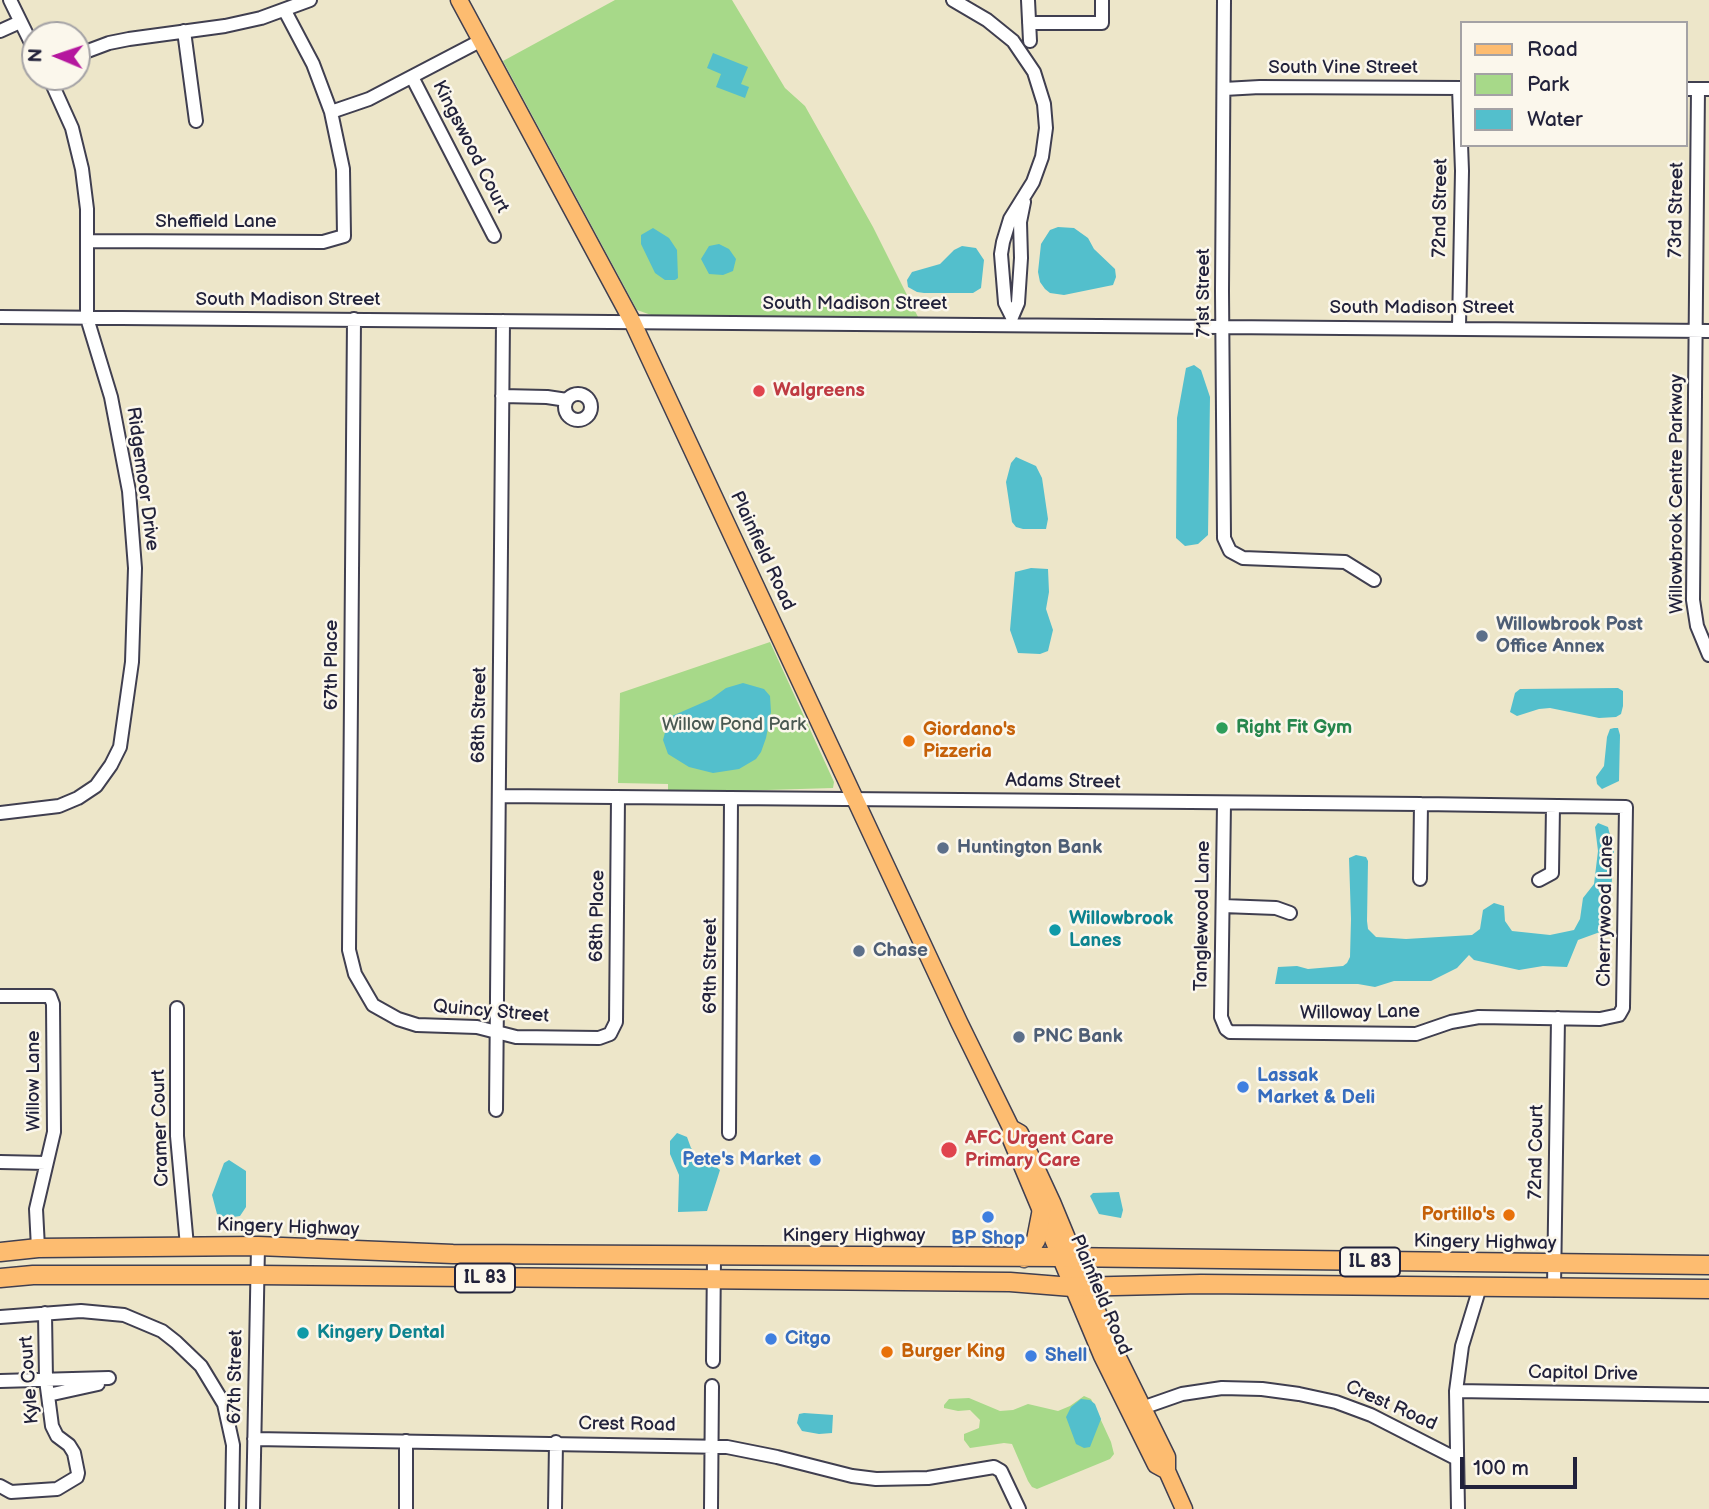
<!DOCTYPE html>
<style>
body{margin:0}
#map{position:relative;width:1709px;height:1509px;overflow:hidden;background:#ede6c9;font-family:"Balsamiq Sans",sans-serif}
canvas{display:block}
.legend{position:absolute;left:1460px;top:21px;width:228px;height:126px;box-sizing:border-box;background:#fbf7ec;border:2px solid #a4a2a5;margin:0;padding:9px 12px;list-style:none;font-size:21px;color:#22223b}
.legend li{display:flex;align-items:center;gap:14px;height:35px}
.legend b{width:35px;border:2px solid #a4a2a5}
.north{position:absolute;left:21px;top:21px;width:70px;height:70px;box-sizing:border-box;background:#fbf7ec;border:2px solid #a4a2a5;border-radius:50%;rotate:272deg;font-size:19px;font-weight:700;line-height:28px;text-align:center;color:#22223b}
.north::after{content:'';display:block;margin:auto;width:24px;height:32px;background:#b5179e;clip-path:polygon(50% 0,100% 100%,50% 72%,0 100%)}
.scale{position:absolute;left:1460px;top:1457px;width:117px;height:32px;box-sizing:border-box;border:4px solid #22223b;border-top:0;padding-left:9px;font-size:21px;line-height:24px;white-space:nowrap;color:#22223b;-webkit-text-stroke:5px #fbf7ec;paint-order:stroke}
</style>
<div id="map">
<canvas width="1709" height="1509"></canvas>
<ul class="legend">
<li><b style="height:9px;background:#fdbc70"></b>Road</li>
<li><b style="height:19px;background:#a7d989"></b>Park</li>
<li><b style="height:19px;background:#53bfcc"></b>Water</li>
</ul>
<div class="north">N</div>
<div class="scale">100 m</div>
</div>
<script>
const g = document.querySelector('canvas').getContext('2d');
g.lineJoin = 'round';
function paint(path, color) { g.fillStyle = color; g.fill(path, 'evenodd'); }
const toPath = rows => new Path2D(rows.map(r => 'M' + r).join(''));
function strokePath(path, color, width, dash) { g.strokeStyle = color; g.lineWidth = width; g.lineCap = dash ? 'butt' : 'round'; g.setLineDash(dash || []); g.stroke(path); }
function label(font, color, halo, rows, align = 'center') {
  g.font = font + ' "Balsamiq Sans",sans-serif'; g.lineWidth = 5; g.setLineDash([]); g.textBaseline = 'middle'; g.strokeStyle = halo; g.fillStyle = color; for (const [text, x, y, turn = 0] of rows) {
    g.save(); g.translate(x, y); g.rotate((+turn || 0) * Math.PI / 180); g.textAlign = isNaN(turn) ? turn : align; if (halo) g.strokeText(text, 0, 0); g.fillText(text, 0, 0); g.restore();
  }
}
paint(toPath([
 [615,0,732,0,785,88,805,106,873,227,918,317,654,316,637,310,503,61],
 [770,642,834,782,833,788,668,793,668,784,618,783,620,693],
 [1084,1396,1091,1399,1094,1405,1111,1442,1114,1454,1110,1459,1037,1489,1032,1487,1028,1481,1012,1444,1004,1443,970,1448,964,1440,964,1434,979,1428,980,1420,970,1410,958,1411,944,1408,944,1405,949,1399,969,1398,1000,1411,1013,1410,1028,1404,1058,1411,1070,1406]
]), '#a7d989');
paint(toPath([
 [713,53,748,67,741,84,749,87,745,98,716,87,721,74,707,68],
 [1058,227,1074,228,1088,238,1094,249,1115,269,1116,277,1113,285,1064,295,1050,293,1045,289,1040,282,1038,272,1041,244,1050,230],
 [653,228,669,238,677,250,678,278,675,280,665,280,655,273,641,244,641,235],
 [719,244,729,249,736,259,733,271,723,275,709,274,701,259,709,246],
 [962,246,976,248,984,260,981,288,973,293,924,293,917,292,908,287,907,280,912,272,940,264,954,250],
 [1194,365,1201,370,1210,397,1208,535,1198,544,1185,546,1176,538,1177,418,1186,368],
 [1016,457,1036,466,1042,478,1048,519,1046,529,1023,529,1016,527,1012,522,1006,482,1011,463],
 [1031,568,1048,569,1049,592,1046,609,1053,630,1048,651,1040,654,1018,653,1010,630,1015,572],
 [743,683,764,689,770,696,771,712,766,738,761,752,756,759,739,769,713,773,689,767,668,754,663,740,667,725,672,716,711,699,726,688],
 [1618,688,1623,691,1623,706,1621,714,1616,717,1599,718,1550,708,1539,709,1517,716,1510,712,1515,693,1520,689],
 [1614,728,1618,728,1620,735,1619,781,1602,789,1597,784,1596,777,1604,766,1607,737,1610,729],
 [1598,823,1608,827,1614,851,1609,920,1600,932,1578,940,1567,967,1543,966,1519,970,1474,960,1469,955,1457,968,1431,981,1394,981,1375,987,1358,984,1275,984,1278,967,1297,966,1308,969,1343,966,1347,963,1350,957,1351,919,1349,858,1356,855,1366,857,1368,861,1367,921,1368,929,1376,937,1406,939,1472,935,1480,929,1483,910,1494,903,1504,906,1505,921,1512,931,1550,935,1574,930,1580,919,1583,898,1594,884,1598,851,1595,827],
 [677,1133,687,1137,691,1148,700,1158,711,1163,720,1170,707,1211,678,1212,679,1175,670,1154,670,1141],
 [229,1160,246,1171,246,1207,240,1216,227,1218,217,1214,212,1195,224,1163],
 [1119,1192,1123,1210,1121,1218,1099,1214,1090,1196,1093,1193],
 [1081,1399,1090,1400,1095,1404,1101,1419,1090,1447,1084,1448,1076,1444,1066,1417,1071,1407],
 [804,1413,833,1415,832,1433,819,1434,802,1431,797,1423,799,1414]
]), '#53bfcc');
const minor = toPath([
 [10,0,35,51],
 [953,0,987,20,1013,41,1034,72,1044,104,1046,128,1042,157,1033,182,1010,219,1003,242,1001,254,1005,303,1012,317],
 [1028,0,1030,41],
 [1224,0,1222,291,1224,538,1230,551,1243,558,1345,562,1374,580],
 [1029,23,1102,23,1102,0],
 [0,31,20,22],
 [184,31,196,121],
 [77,55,109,43,129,39,225,26,261,18,310,0],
 [412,77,494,236],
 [1224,89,1260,87,1462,88],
 [1686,89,1709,89],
 [1698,89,1693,600,1697,626,1709,655],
 [331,112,369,99,480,41],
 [87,241,323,242,344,236,343,169,331,112,313,64,285,11],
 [0,317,1709,331],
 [1012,317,1018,303,1021,258,1020,222,1024,202],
 [354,319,349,950,355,974,373,1005,398,1019,417,1025,477,1027,516,1037,599,1038,610,1034,616,1022,618,797],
 [1459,327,1462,171,1459,88],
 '565 407a13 13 0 1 1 26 0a13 13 0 1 1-26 0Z',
 [502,396,547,397,567,400],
 [499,796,1421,804,1626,807,1623,1008,1619,1015,1600,1019,1479,1017,1451,1022,1416,1034,1230,1032,1226,1029,1221,1017,1224,803],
 [0,813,59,806,78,798,96,786,111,765,120,747,132,662,135,568,129,491,111,397,87,318,87,209,82,169,72,128,49,77],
 [1420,879,1421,804],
 [1539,880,1552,873,1553,806],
 [1223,906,1276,908,1290,913],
 [0,996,50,996,53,1004,54,1132,36,1209,38,1248],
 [177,1008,177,1136,187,1246],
 [496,1110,503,321],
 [729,1133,731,798],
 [0,1162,46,1163],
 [1554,1287,1558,1018],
 [0,1317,81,1311,124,1315,162,1331,176,1342,201,1366,224,1404,233,1445,232,1509],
 [713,1361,714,1257],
 [0,1381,109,1378],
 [1456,1391,1709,1395],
 [48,1395,98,1384],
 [1142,1408,1182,1394,1222,1388,1262,1389,1299,1394,1336,1402,1371,1415,1457,1459],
 [254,1439,727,1447,777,1457,852,1476,876,1479,928,1478,994,1467,1001,1471,1019,1509],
 [0,1486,11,1492,57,1489,77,1477,78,1473,74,1453,69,1445,57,1436,52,1426,46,1380,45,1313],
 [253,1509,258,1246],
 [406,1509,406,1441],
 [555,1509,556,1442],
 [711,1509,712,1386],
 [1458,1509,1456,1391,1462,1346,1480,1287]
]);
const major = toPath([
 [459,0,632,321,959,1022,1011,1128,1010,1137,1102,1356,1156,1465,1167,1471],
 [1011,1128,1020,1133,1052,1202,1107,1335,1167,1457,1167,1471,1184,1509]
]);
const highway = toPath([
 [0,1252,38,1248,258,1246,453,1254,1060,1257,1709,1265],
 [1024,1258,1036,1240,1042,1209],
 [0,1278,33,1275,257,1275,1010,1282,1072,1287,1201,1284,1709,1289]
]);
strokePath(minor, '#403f50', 16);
strokePath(major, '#403f50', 19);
strokePath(highway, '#403f50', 21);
strokePath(minor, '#fff', 12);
strokePath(major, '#fdbc70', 16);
strokePath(highway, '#fdbc70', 18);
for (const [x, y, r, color] of [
 [759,391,7,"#e0444e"],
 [1482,636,7,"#5c6f8a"],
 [1222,728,7,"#2e9e5b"],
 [909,741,7,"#e8710a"],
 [943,848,7,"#5c6f8a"],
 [1055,930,7,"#0f9aa8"],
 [859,951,7,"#5c6f8a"],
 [1019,1037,7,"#5c6f8a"],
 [1243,1087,7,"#3f7fe0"],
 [949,1150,9,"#e0444e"],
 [815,1160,7,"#3f7fe0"],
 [1509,1215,7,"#e8710a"],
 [988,1217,7,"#3f7fe0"],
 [303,1333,7,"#0f9aa8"],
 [771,1339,7,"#3f7fe0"],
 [887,1352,7,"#e8710a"],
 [1031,1356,7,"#3f7fe0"]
]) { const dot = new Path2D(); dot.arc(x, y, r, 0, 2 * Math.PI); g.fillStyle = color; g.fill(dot); strokePath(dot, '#fbf7ec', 2.5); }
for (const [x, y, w] of [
 [1370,1262,60],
 [485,1278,60]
]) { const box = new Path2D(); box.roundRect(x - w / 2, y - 14.5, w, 29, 5); g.fillStyle = '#fbf7ec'; g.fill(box); strokePath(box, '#22223b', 2); }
label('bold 18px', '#22223b', null, [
 ["IL 83",1370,1262],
 ["IL 83",485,1278]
]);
label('19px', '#22223b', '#fbf7ec', [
 ["South Vine Street",1343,68],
 ["Kingswood Court",470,147,63],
 ["72nd Street",1441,208,-89],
 ["73rd Street",1677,210,-89],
 ["Sheffield Lane",216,222],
 ["71st Street",1204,293,-90],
 ["South Madison Street",288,300],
 ["South Madison Street",855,304],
 ["South Madison Street",1422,308],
 ["Ridgemoor Drive",142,479,82],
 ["Willowbrook Centre Parkway",1677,494,-90],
 ["Plainfield Road",762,551,65],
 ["67th Place",332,665,-90],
 ["68th Street",480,715,-89],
 ["Adams Street",1063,782,1],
 ["Cherrywood Lane",1606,911,-89],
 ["68th Place",598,916,-89],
 ["Tanglewood Lane",1203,916,-89],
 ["69th Street",711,966,-90],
 ["Quincy Street",491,1012,5],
 ["Willoway Lane",1360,1013,-1],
 ["Willow Lane",34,1081,-90],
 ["Cramer Court",161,1128,-92],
 ["72nd Court",1537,1152,-89],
 ["Kingery Highway",288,1228,2],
 ["Kingery Highway",854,1236],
 ["Kingery Highway",1485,1243,1],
 ["Plainfield Road",1100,1295,67],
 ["Capitol Drive",1583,1374,1],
 ["67th Street",236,1377,-89],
 ["Kyle Court",30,1380,-94],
 ["Crest Road",1391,1406,24],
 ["Crest Road",627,1425,1]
]);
label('bold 19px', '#be3a42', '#fbf7ec', [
 ["Walgreens",773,391],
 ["AFC Urgent Care",965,1139],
 ["Primary Care",965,1161]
], 'left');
label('bold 19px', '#4e5e75', '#fbf7ec', [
 ["Willowbrook Post",1496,625],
 ["Office Annex",1496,647],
 ["Huntington Bank",957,848],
 ["Chase",873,951],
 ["PNC Bank",1033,1037]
], 'left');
label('19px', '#4a5952', '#fbf7ec', [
 ["Willow Pond Park",734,725]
]);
label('bold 19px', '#27864d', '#fbf7ec', [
 ["Right Fit Gym",1236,728]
], 'left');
label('bold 19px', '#c56008', '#fbf7ec', [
 ["Giordano's",923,730],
 ["Pizzeria",923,752],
 ["Portillo's",1495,1215,"right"],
 ["Burger King",901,1352]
], 'left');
label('bold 19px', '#0d838f', '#fbf7ec', [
 ["Willowbrook",1069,919],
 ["Lanes",1069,941],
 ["Kingery Dental",317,1333]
], 'left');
label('bold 19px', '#366cbe', '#fbf7ec', [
 ["Lassak",1257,1076],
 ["Market & Deli",1257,1098],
 ["Pete's Market",801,1160,"right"],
 ["BP Shop",988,1239,"center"],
 ["Citgo",785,1339],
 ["Shell",1045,1356]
], 'left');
</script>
